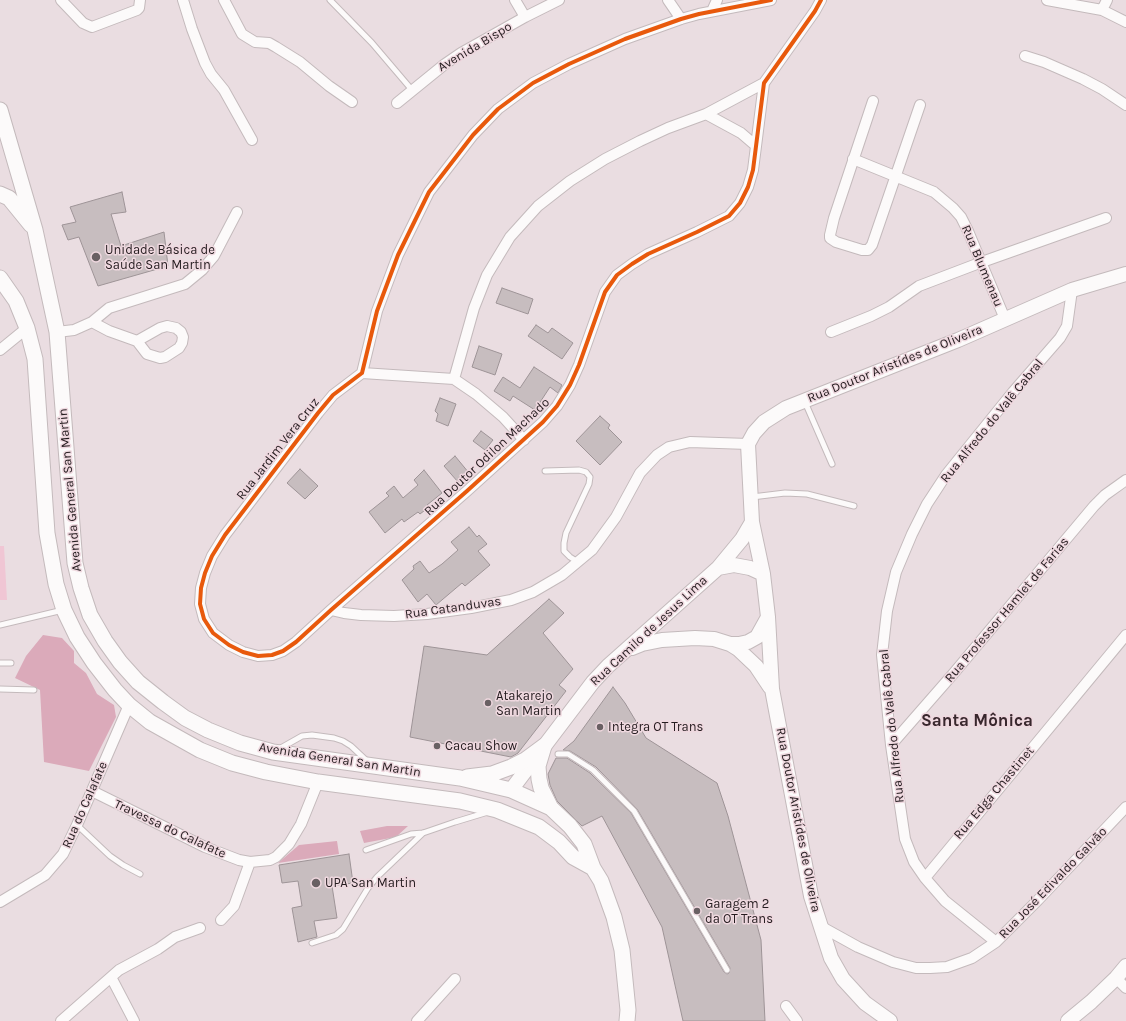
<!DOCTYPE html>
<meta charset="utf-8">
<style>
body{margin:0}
canvas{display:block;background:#eadde1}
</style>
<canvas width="1126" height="1021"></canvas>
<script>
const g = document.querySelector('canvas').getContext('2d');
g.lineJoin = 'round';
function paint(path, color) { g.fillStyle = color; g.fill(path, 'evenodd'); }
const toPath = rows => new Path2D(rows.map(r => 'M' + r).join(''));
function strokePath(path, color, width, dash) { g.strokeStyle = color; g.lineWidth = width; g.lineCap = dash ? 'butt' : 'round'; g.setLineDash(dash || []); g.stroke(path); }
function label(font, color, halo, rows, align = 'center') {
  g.font = font + ' Karla,sans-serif'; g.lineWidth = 3; g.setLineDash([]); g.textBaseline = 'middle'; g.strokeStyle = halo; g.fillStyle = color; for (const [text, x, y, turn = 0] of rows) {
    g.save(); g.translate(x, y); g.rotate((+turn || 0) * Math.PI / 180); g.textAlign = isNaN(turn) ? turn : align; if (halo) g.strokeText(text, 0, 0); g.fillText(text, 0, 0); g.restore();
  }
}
paint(toPath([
 [0,546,4,546,7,600,0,600]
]), '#f0c6d4');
paint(toPath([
 [43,635,62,638,74,651,74,663,86,673,97,694,114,705,116,717,89,771,44,762,40,690,15,678,26,656],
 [387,826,408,826,396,837,364,843,360,831],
 [337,841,339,854,278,863,299,845]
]), '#dbaaba');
const building = toPath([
 [122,192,126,212,111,214,121,246,164,232,168,266,98,286,79,237,68,240,62,225,76,222,70,207,122,192],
 [502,288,533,299,528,314,496,303,502,288],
 [536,325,548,333,552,328,573,343,562,359,528,336,536,325],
 [479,346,502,354,495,375,472,367,479,346],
 [534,367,562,385,558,393,550,387,535,410,513,396,510,401,494,391,503,377,520,388,534,367],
 [440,398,456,404,448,426,436,421,438,414,435,411,440,398],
 [600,416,610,425,608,428,622,442,600,465,576,441,600,416],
 [481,431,493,440,485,450,473,441,481,431],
 [455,456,469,473,458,482,444,466,455,456],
 [300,469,318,486,305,499,287,483,300,469],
 [424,470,442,493,427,505,429,507,420,514,418,512,404,522,402,519,385,533,369,512,389,496,386,493,394,486,403,498,418,485,414,480,424,470],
 [469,527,477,537,479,535,487,544,478,551,490,565,465,586,462,583,436,605,427,594,418,602,402,580,414,569,413,566,420,561,429,573,442,564,458,550,451,542,469,527],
 [549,599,564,613,543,633,573,669,559,685,566,691,518,753,511,757,410,737,424,646,487,655,549,599],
 [613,687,625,703,646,738,717,783,728,816,761,940,765,1021,683,1021,662,927,602,816,582,826,557,801,550,785,548,774,556,758,567,758,590,773,631,813,724,972,727,974,729,973,730,968,637,809,596,767,570,751,563,750,574,741,613,687],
 [349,854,353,883,332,886,337,918,314,921,317,937,298,942,292,908,302,906,298,881,282,883,279,865,349,854]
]);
paint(building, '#c7bdbf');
strokePath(building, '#9e9497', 1);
const lane = toPath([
 [330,0,372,43,412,90],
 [805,402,832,464],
 [545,471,579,470,586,472,590,477,589,484,566,533,564,543,564,551,570,557,578,562],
 [752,497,785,493,807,494,854,506],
 [0,625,63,610],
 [0,663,11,663],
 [0,689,34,690],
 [279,749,302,736,312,735,334,738,343,741,351,746,367,761],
 [558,754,568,754,593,770,634,811,727,970],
 [77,825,110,856,123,865,140,874],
 [366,850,411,834,423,833,455,822,488,812],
 [312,943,336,935,343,929,368,888,377,877,423,833]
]);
const street = toPath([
 [61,0,83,23,92,27,137,10,139,8,140,0],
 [183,0,192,29,205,63,211,74,224,90,252,140],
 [224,0,242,34,255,42,269,43,276,47,300,62,329,86,352,102],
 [515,0,525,17],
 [668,0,681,19],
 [771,0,699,14,681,19,625,39,569,64,533,83,498,109,473,135,429,192,398,255,377,311,362,373,333,395,318,413,225,535,212,556,205,573,201,588,200,604,204,619,213,633,229,645,243,652,258,656,272,655,283,651,296,642,331,610,467,491,543,422,557,406,570,385,579,365,605,292,617,275,632,264,648,254,697,232,729,216,740,203,748,187,753,170,764,83,815,11,821,0],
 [1047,0,1102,10,1126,22],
 [1102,10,1107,0],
 [712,11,717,0],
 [1025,56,1044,62,1083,79,1102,89,1126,105],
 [873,101,834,218,830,235,830,238,836,242,862,250,868,250,872,245,920,105],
 [397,103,445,64,461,53,525,17,559,0],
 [706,114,764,83],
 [853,159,934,192,953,208,961,217,968,231,1005,319],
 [92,322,109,331,137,341,147,354,160,358,165,357,179,348,182,343,183,337,181,332,176,328,167,326,160,328,137,341],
 [57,332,74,330,92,322,109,308,185,284,202,270,214,256,237,212],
 [831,332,871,316,889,307,919,286,982,262,1106,218],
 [0,350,27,328],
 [362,373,454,379,476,394,503,417,524,440],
 [454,379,474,308,487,275,510,237,538,206,570,181,605,159,640,141,668,128,706,114,741,133,755,145],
 [331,610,344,613,361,615,394,616,427,614,471,608,511,600,533,592,562,575,592,550,616,517,640,473,657,455,669,447,690,442,748,444],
 [891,745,953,674,1094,506,1105,495,1126,480],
 [92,791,205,847,239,860,250,862,270,860,276,857,289,844,301,824,318,782],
 [925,878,1126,635],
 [0,902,45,875,63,854,77,825,129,705],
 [221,920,234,906,250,862],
 [820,926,858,947,893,962,916,968,930,968,947,967,972,958,996,942,1038,900,1126,807],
 [996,942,945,901,925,878,914,862,905,839,891,745,882,655,887,611,896,572,912,534,927,504,946,475,1013,392,1060,338,1067,326,1072,290],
 [111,977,134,1021],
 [1116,978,1126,988],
 [786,1006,797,1021],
 [61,1021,119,970,158,949,175,937,200,928],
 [417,1021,455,979]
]);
const secondary = toPath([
 [718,568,734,565,750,568,763,574],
 [730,644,738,649,756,666,770,687],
 [632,648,642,644,662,640,695,638,714,639,730,644,739,644,748,642,757,637,767,619],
 [511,790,593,682,608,666,718,568,742,539,752,522],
 [890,1021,865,1003,843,979,831,958,811,896,772,689,768,617,763,574,752,522,748,444,754,433,764,422,786,408,958,340,1072,290,1126,274],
 [1068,1021,1091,1002,1116,978,1126,966]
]);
const primary = toPath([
 [0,110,35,230,57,332,75,563,81,588,90,615,105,641,120,662,138,682,163,702,185,718,208,730,240,743,273,752,460,778,511,790,551,808,570,826,584,844,593,868,601,881,614,917,622,950,628,1010,627,1021],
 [0,194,9,198,31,225],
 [0,278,16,301,27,328,35,359,47,533,56,584,64,610,77,637,94,663,115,690,129,705,150,722,200,750,232,763,266,772,318,782,460,801,497,810,539,827,559,842,573,857,593,868],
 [544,746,538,766,539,779,541,788,551,808],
 [467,777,492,774,511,767,525,760,544,746]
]);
strokePath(lane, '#c4babc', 7);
strokePath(street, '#c4babc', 12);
strokePath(secondary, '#c4babc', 16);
strokePath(primary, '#c4babc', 17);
strokePath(lane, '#fcfafa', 5);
strokePath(street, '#fcfafa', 10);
strokePath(secondary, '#fcfafa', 14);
strokePath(primary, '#fcfafa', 15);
strokePath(toPath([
 [771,0,699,14,681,19,625,39,569,64,533,83,498,109,473,135,429,192,398,255,377,311,362,373,333,395,318,413,225,535,212,556,205,573,201,588,200,604,204,619,213,633,229,645,243,652,258,656,272,655,283,651,296,642,331,610,467,491,543,422,557,406,570,385,579,365,605,292,617,275,632,264,648,254,697,232,729,216,740,203,748,187,753,170,764,83,815,11,821,0]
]), '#e8590c', 4);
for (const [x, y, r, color] of [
 [96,257,5,"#696063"],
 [488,703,4,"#696063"],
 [600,727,4,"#696063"],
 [437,746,4,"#696063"],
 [316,883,5,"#696063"],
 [697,911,4,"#696063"]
]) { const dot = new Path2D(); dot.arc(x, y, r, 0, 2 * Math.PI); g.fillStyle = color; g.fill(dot); strokePath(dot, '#efd8df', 1.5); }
label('13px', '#241c1f', '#efd8df', [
 ["Avenida Bispo",475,47,-31],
 ["Rua Blumenau",982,266,67],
 ["Rua Doutor Aristídes de Oliveira",895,364,-22],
 ["Rua Alfredo do Valê Cabral",992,421,-51],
 ["Rua Jardim Vera Cruz",278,449,-52],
 ["Rua Doutor Odilon Machado",487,457,-43],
 ["Avenida General San Martin",70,490,-95],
 ["Rua Catanduvas",453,608,-8],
 ["Rua Professor Hamlet de Farias",1007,610,-50],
 ["Rua Camilo de Jesus Lima",649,631,-43],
 ["Rua Alfredo do Valê Cabral",892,726,-96],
 ["Avenida General San Martin",340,760,9],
 ["Rua Edga Chastinet",994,793,-50],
 ["Rua do Calafate",85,805,-66],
 ["Rua Doutor Aristídes de Oliveira",798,820,79],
 ["Travessa do Calafate",170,829,25],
 ["Rua José Edivaldo Galvão",1053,883,-46]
]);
label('13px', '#241c1f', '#efd8df', [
 ["Unidade Básica de",105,250],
 ["Saúde San Martin",105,265],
 ["Atakarejo",496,696],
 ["San Martin",496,711],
 ["Integra OT Trans",608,727],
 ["Cacau Show",445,746],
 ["UPA San Martin",325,883],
 ["Garagem 2",705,904],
 ["da OT Trans",705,919]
], 'left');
label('bold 17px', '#38272d', '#efd8df', [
 ["Santa Mônica",977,721]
]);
</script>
